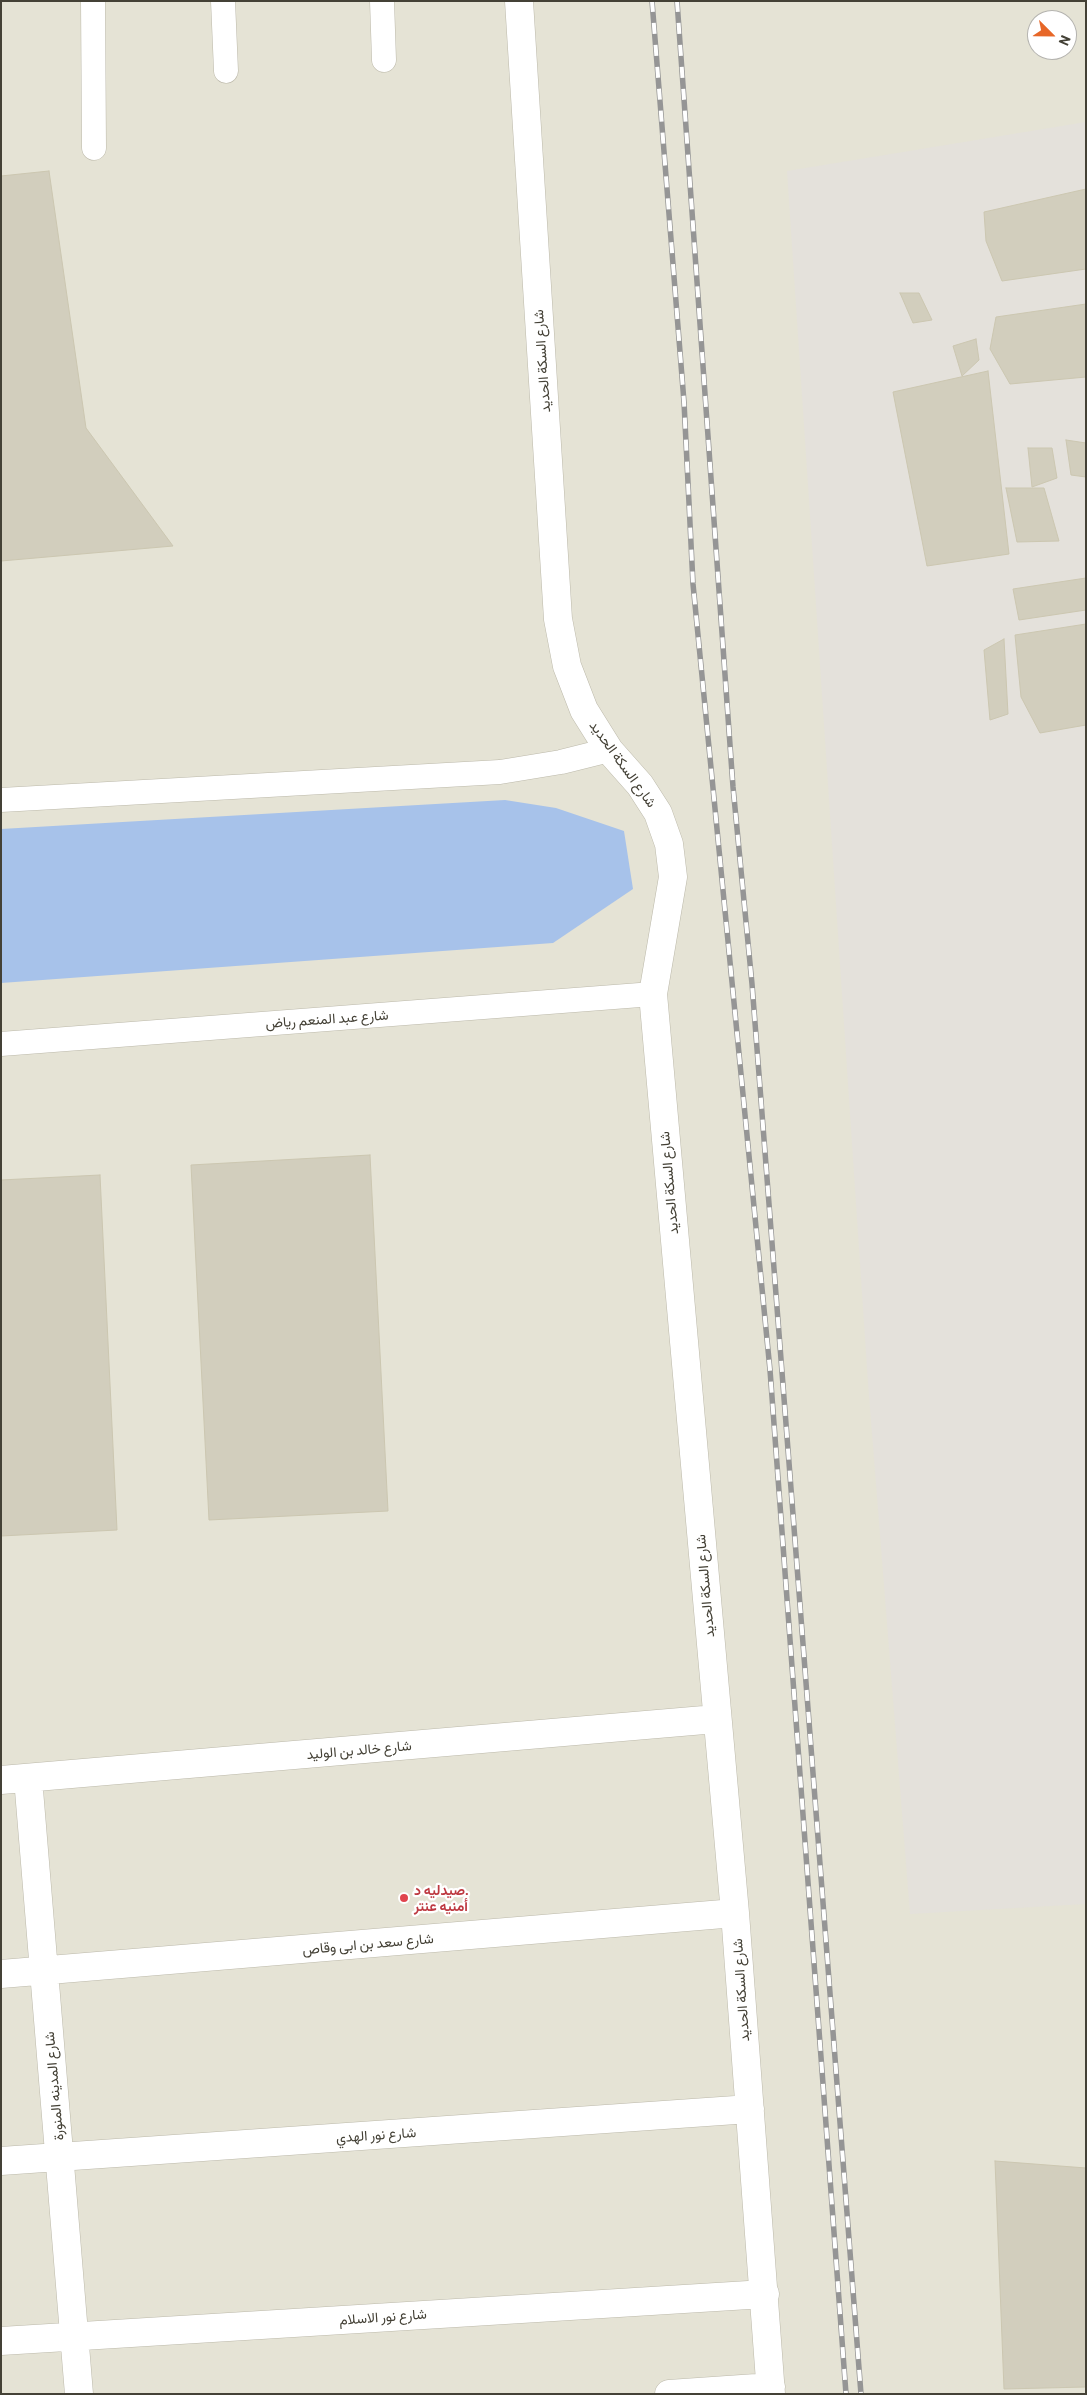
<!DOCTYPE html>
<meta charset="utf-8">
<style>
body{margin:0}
#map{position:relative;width:1087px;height:2395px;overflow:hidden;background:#f2f0e6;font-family:Barlow,sans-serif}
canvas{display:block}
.frame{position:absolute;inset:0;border:2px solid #444136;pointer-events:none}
.north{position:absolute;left:1027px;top:10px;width:50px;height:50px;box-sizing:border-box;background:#fff;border:1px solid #b4b3af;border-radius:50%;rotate:113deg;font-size:14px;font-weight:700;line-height:20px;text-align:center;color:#444136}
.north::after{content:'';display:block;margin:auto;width:18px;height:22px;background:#e76728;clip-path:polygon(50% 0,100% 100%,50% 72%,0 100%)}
</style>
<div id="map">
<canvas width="1087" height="2395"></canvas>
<div class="frame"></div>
<div class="north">N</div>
</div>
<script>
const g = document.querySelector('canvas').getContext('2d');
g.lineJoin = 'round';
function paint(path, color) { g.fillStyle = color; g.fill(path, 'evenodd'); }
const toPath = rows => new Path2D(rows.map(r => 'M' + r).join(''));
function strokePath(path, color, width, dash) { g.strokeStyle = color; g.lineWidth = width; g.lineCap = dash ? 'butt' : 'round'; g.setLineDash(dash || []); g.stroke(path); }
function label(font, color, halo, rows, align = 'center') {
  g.font = font + ' Barlow,Vazirmatn,sans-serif'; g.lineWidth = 4.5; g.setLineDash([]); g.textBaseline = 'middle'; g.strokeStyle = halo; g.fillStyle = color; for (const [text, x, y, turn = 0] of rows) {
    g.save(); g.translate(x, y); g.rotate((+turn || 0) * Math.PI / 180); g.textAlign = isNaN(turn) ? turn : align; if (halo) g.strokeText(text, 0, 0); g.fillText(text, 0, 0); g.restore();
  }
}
paint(toPath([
 [1,1,1086,1,1086,2394,1,2394],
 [1037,20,1067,20,1067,50,1037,50]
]), '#e5e3d5');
paint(toPath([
 [1086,122,1086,1904,910,1914,868,1383,787,171]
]), '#e4e1db');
paint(toPath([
 [505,800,556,808,624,831,633,889,553,943,1,983,1,829]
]), '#a7c2ea');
const building = toPath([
 [49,171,86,428,173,546,1,561,1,176,49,171],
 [1086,189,1086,269,1002,281,986,241,984,212,1086,189],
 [900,293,919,293,932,320,913,323,900,293],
 [1086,304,1086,377,1010,384,990,349,996,317,1086,304],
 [976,339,979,360,962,376,953,346,976,339],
 [988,371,1009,554,927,566,893,392,988,371],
 [1066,440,1086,443,1086,477,1071,475,1066,440],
 [1028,448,1052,448,1057,478,1032,487,1028,448],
 [1006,488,1044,488,1059,541,1017,542,1006,488],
 [1086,578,1086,610,1019,620,1013,589,1086,578],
 [1086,624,1086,725,1040,733,1021,697,1015,635,1086,624],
 [1004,639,1008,714,990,720,984,650,1004,639],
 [370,1155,388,1511,209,1520,191,1165,370,1155],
 [100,1175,117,1530,1,1536,1,1180,100,1175],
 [995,2161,1086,2168,1086,2387,1004,2389,995,2161]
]);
paint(building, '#d2cebd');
strokePath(building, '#ccc7b1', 1);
const lane = toPath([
 [93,1,94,148],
 [223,1,226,71],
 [382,1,384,60],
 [1,800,500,772,561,762,609,750],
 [1,1044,653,994]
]);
const street = toPath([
 [519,1,558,619,567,666,584,710,609,750,640,785,658,813,669,844,673,877,653,994,735,1913,771,2394],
 [28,1778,79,2394],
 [1,1780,716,1719],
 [1,1974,735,1913],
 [1,2161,750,2109],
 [1,2341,765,2294],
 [669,2394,771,2387]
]);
strokePath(lane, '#bcb9aa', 25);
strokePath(street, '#bcb9aa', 29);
strokePath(lane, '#fff', 24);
strokePath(street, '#fff', 28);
const rail = toPath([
 [652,1,684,402,693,584,770,1370,846,2394],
 [677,1,733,787,752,984,861,2394]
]);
strokePath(rail, '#959595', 5.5);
strokePath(rail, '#fff', 4, [11]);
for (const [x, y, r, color] of [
 [404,1898,5,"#e0444e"]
]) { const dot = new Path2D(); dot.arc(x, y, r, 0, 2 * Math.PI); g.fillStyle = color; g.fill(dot); strokePath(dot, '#fff', 2); }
label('14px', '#444136', '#fff', [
 ["شارع السكة الحديد",542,361,-94],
 ["شارع السكة الحديد",623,764,54],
 ["شارع عبد المنعم رياض",327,1019,-4],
 ["شارع السكة الحديد",669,1183,-95],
 ["شارع السكة الحديد",705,1586,-95],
 ["شارع خالد بن الوليد",359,1750,-5],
 ["شارع سعد بن ابى وقاص",368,1944,-5],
 ["شارع السكة الحديد",741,1990,-94],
 ["شارع المدينه المنورة",54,2086,-95],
 ["شارع نور الهدي",376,2135,-4],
 ["شارع نور الاسلام",383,2317,-4]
]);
label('bold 14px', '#be3a42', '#fff', [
 ["صيدليه د.",414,1890],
 ["أمنيه عنتر",414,1906]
], 'left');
</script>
